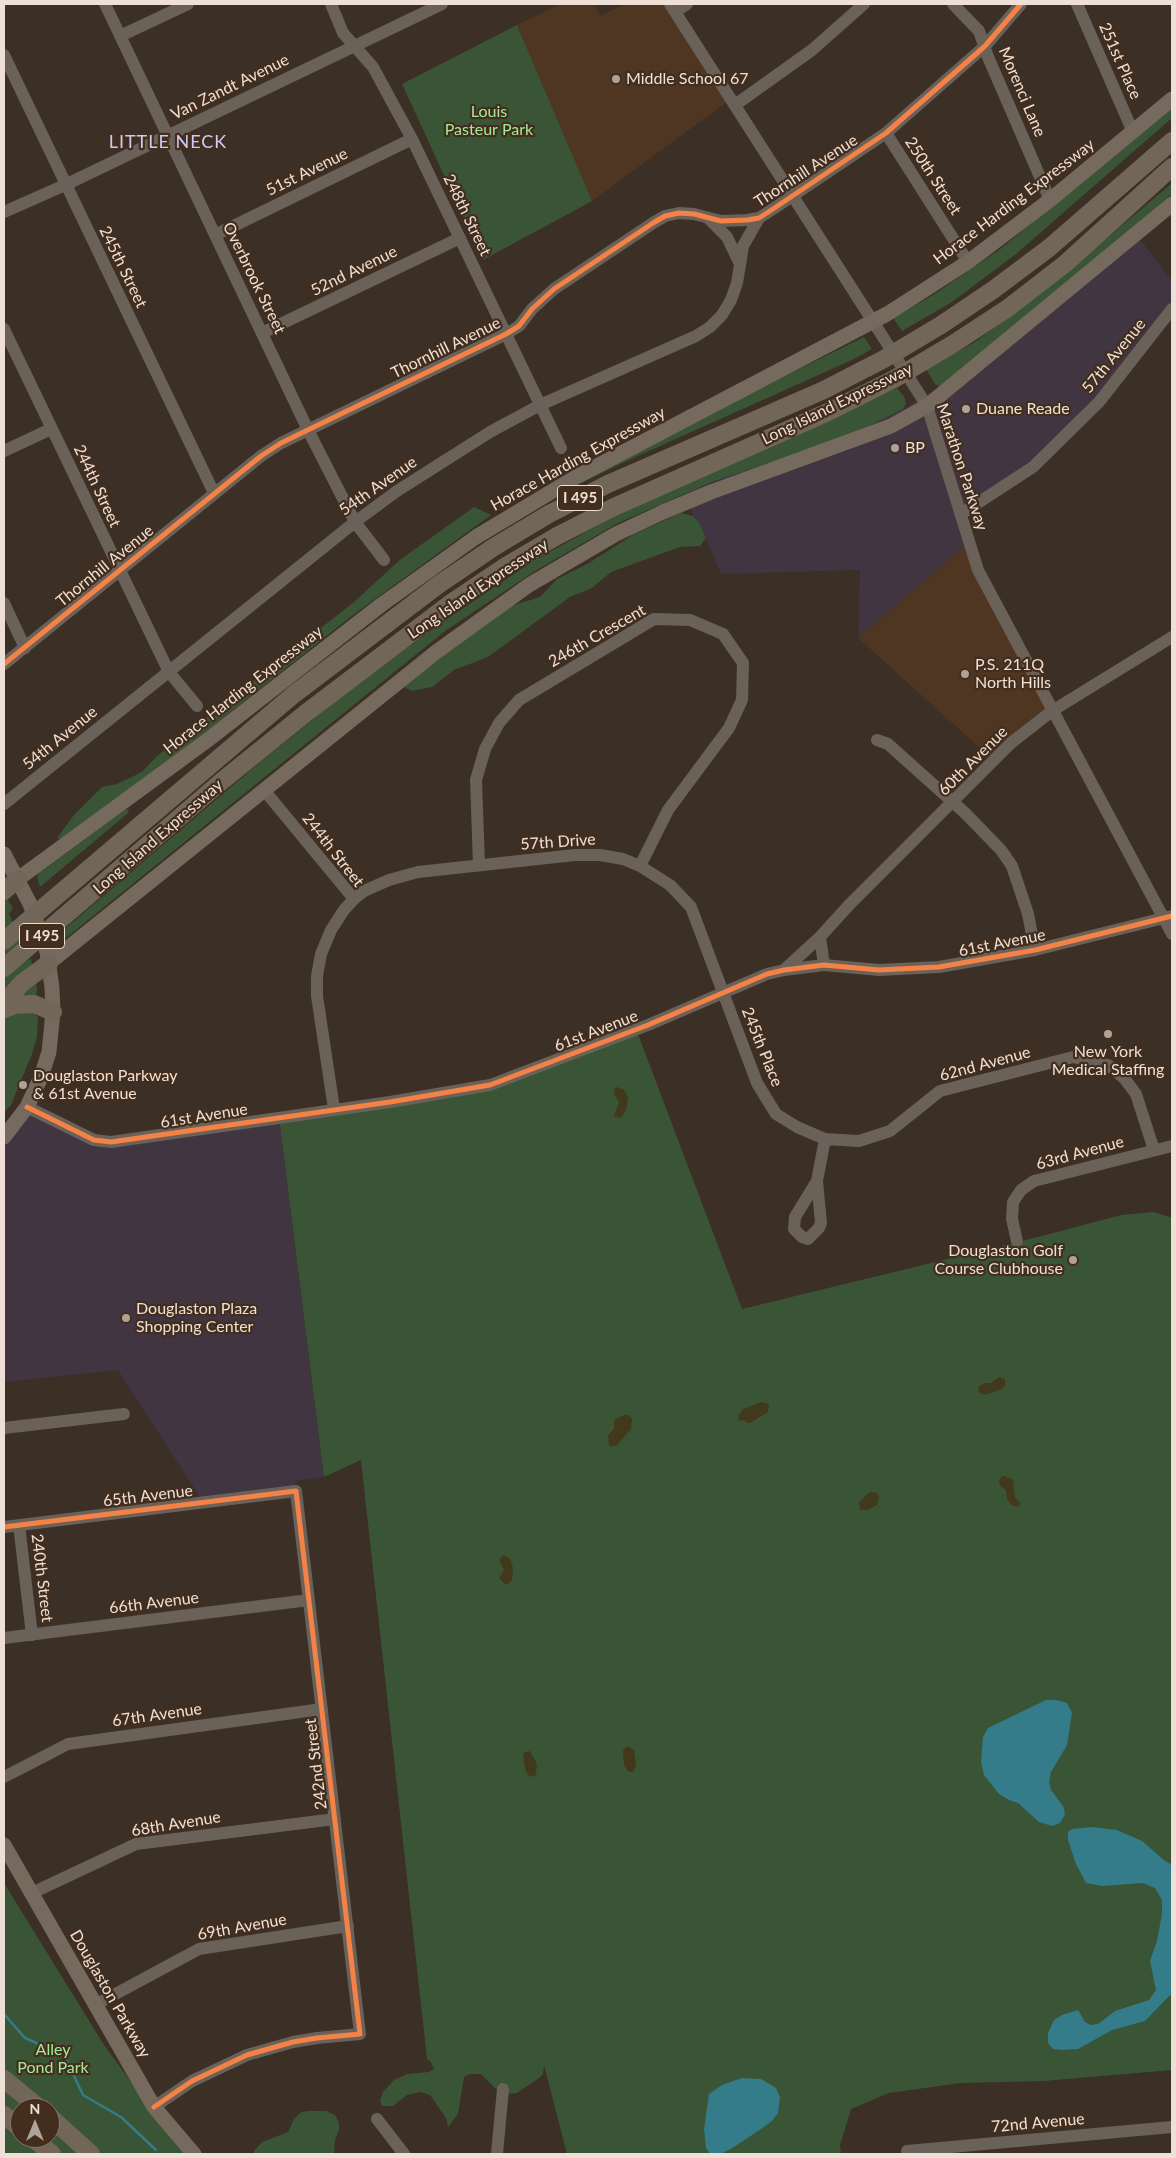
<!DOCTYPE html>
<style>
body{margin:0}
#map{position:relative;width:1176px;height:2158px;overflow:hidden;background:#3b2f26;font-family:Lato,sans-serif}
canvas{display:block}
.frame{position:absolute;inset:0;border:5px solid #eee0d6;pointer-events:none}
.north{position:absolute;left:10px;top:2098px;width:50px;height:50px;box-sizing:border-box;background:#432e1e;border:1px solid #877568;border-radius:50%;rotate:0deg;font-size:14px;font-weight:700;line-height:20px;text-align:center;color:#eee0d6}
.north::after{content:'';display:block;margin:auto;width:18px;height:22px;background:#afa298;clip-path:polygon(50% 0,100% 100%,50% 72%,0 100%)}
</style>
<div id="map">
<canvas width="1176" height="2158"></canvas>
<div class="frame"></div>
<div class="north">N</div>
</div>
<script>
const g = document.querySelector('canvas').getContext('2d');
g.lineJoin = 'round';
function paint(path, color) { g.fillStyle = color; g.fill(path, 'evenodd'); }
const toPath = rows => new Path2D(rows.map(r => 'M' + r).join(''));
function strokePath(path, color, width, dash) { g.strokeStyle = color; g.lineWidth = width; g.lineCap = dash ? 'butt' : 'round'; g.setLineDash(dash || []); g.stroke(path); }
function label(font, color, halo, rows, align = 'center') {
  g.font = font + ' Lato,sans-serif'; g.lineWidth = 4.5; g.setLineDash([]); g.textBaseline = 'middle'; g.strokeStyle = halo; g.fillStyle = color; for (const [text, x, y, turn = 0] of rows) {
    g.save(); g.translate(x, y); g.rotate((+turn || 0) * Math.PI / 180); g.textAlign = isNaN(turn) ? turn : align; if (halo) g.strokeText(text, 0, 0); g.fillText(text, 0, 0); g.restore();
  }
}
paint(toPath([
 [1132,229,1172,281,1172,309,1039,464,962,513,970,541,858,638,860,570,721,574,699,522,693,516,686,493,747,469,851,435,903,409,951,380],
 [27,1107,94,1140,279,1117,324,1477,295,1481,296,1491,203,1502,118,1370,4,1382,4,1138]
]), '#413541');
paint(toPath([
 [560,4,594,4,600,16,625,4,670,4,731,99,592,201,517,25],
 [970,541,1050,711,991,758,858,638]
]), '#4e3622');
paint(toPath([
 [517,25,592,201,483,260,402,84],
 [1172,109,1172,118,1016,254,952,302,902,331,893,318,933,295,999,250],
 [1172,183,1172,194,951,380,939,386,935,384,926,369,975,342,1007,318,1072,268],
 [864,337,872,349,852,360,631,459,556,495,662,437],
 [897,388,905,398,906,404,903,409,851,435,712,482,618,523,535,571,445,631,66,938,62,939,60,933,259,763,346,693,441,623,533,561,615,516],
 [474,507,491,515,353,615,180,752,62,839,57,838,74,815,102,787,117,784,142,772,156,757,354,602,401,559],
 [681,513,693,516,699,522,706,538,700,546,680,547,611,572,592,588,570,597,488,657,454,670,432,687,412,691,404,687,424,667,508,607,540,597,557,579,589,563,634,534],
 [129,809,128,813,40,887,37,877,38,874,125,810],
 [4,896,7,898,13,909,9,913,27,961,31,958,32,966,30,968,37,987,35,1014,38,1018,37,1037,32,1054,11,1105,4,1112],
 [636,1029,742,1309,1038,1237,1121,1215,1154,1212,1172,1218,1172,2070,1044,2081,960,2083,889,2093,851,2109,840,2145,841,2154,567,2154,544,2065,543,2074,539,2078,517,2093,507,2094,496,2089,481,2074,470,2074,464,2077,458,2114,448,2127,446,2118,430,2095,421,2092,407,2095,393,2106,382,2106,380,2101,383,2092,394,2080,407,2074,429,2072,434,2069,431,2062,427,2059,361,1460,324,1477,279,1117,499,1087],
 [4,1883,104,2045,184,2154,4,2154],
 [20,2108,50,2108,50,2138,20,2138],
 [309,2111,326,2111,335,2115,339,2123,339,2130,335,2140,334,2154,254,2154,254,2151,262,2142,288,2132,294,2119,301,2112]
]), '#3a5535');
paint(toPath([
 [617,1087,624,1090,628,1097,626,1111,621,1118,615,1117,614,1115,619,1102,614,1094,615,1088],
 [999,1377,1005,1379,1005,1386,1002,1389,984,1395,978,1392,979,1386,985,1383,991,1383],
 [762,1402,769,1404,768,1412,765,1414,750,1423,747,1423,744,1420,739,1421,738,1416,743,1409],
 [624,1415,629,1415,632,1419,631,1429,617,1445,611,1447,609,1445,608,1435,614,1429,614,1420],
 [1003,1476,1013,1479,1015,1497,1020,1503,1019,1507,1011,1505,1007,1499,1006,1490,1000,1486,999,1480],
 [870,1492,877,1493,879,1496,877,1505,868,1510,860,1510,859,1502],
 [503,1555,510,1559,513,1568,512,1580,506,1585,499,1578,504,1570,499,1560],
 [627,1746,634,1750,636,1765,633,1772,629,1772,624,1765,623,1750],
 [530,1751,537,1764,536,1775,534,1777,528,1775,525,1769,523,1754,525,1752]
]), '#42391c');
paint(toPath([
 [1046,1700,1056,1700,1067,1703,1072,1713,1067,1745,1051,1772,1049,1782,1051,1790,1063,1806,1065,1814,1060,1823,1052,1826,1039,1822,1018,1803,1009,1800,999,1794,984,1775,981,1762,983,1737,988,1728],
 [1092,1827,1117,1830,1142,1841,1165,1861,1172,1865,1172,1993,1145,2021,1112,2030,1078,2049,1062,2050,1053,2049,1048,2043,1048,2033,1054,2020,1062,2015,1078,2010,1085,2022,1091,2025,1098,2024,1115,2011,1149,2000,1156,1990,1150,1961,1157,1941,1162,1914,1162,1900,1155,1888,1143,1883,1102,1886,1086,1883,1076,1864,1068,1840,1068,1832,1072,1829],
 [742,2078,761,2079,776,2088,780,2097,778,2113,772,2121,761,2129,731,2149,720,2154,710,2154,706,2148,704,2129,709,2094,722,2085]
]), '#347c89');
strokePath(toPath([
 [4,2014,25,2038,64,2055,83,2095,121,2117,156,2150]
]), '#347c89', 2.5);
strokePath(toPath([
 [105,4,308,430,355,522,384,560],
 [331,4,343,33,373,67,412,139,561,448],
 [670,4,927,406,978,570,1172,934],
 [953,4,979,31,988,57,1050,200],
 [1077,4,1133,132],
 [675,12,687,4],
 [120,36,188,4],
 [4,55,214,493],
 [735,105,812,50,864,4],
 [886,133,968,262],
 [4,212,65,185,442,4],
 [709,219,727,237,739,262],
 [215,235,412,139],
 [4,329,169,672,197,706],
 [262,333,460,238],
 [4,451,51,429],
 [961,514,1033,467,1099,402,1172,309],
 [4,603,25,648],
 [4,664,261,456,281,443,506,334,519,326,532,309,554,289,653,223,665,216,679,213,694,214,721,221,747,220,759,218,776,207,886,133,985,46,1021,4],
 [877,740,888,744,965,813,1001,850,1012,866,1028,914,1035,950],
 [264,790,354,899,344,910,331,930,321,954,317,976,317,996,334,1109],
 [4,804,355,522,397,491,490,432,540,405,696,336,710,327,722,315,731,300,737,283,743,246,759,218],
 [479,865,476,780,485,749,499,723,519,700,654,619,690,620,723,634,743,663,742,700,729,728,668,810,640,866],
 [354,899,364,891,389,880,418,872,575,855,600,855,623,859,640,866,670,885,691,907,757,1083,776,1114,797,1127,825,1139,859,1141,890,1131,940,1091,1073,1057,1108,1065,1124,1078,1136,1094,1154,1150],
 [820,937,824,965],
 [784,970,820,937,849,905,1011,743,1052,711,1172,637],
 [27,1107,94,1140,111,1142,390,1102,490,1085,648,1025,767,974,784,970,824,965,879,970,939,967,1035,950,1172,916],
 [817,1181,821,1223,819,1228,808,1239,802,1237,794,1229,795,1217,817,1181,825,1139],
 [1017,1241,1012,1219,1013,1202,1021,1190,1034,1181,1172,1146],
 [4,1428,124,1414],
 [19,1525,32,1635],
 [4,1527,296,1491,360,2034,317,2038,293,2042,247,2055,192,2081,154,2107],
 [4,1638,309,1600],
 [4,1777,68,1744,322,1709],
 [32,1893,136,1844,335,1819],
 [95,2005,199,1949,348,1926],
 [377,2119,404,2154],
 [497,2154,503,2089],
 [907,2154,907,2151,1172,2127]
]), '#6a6159', 12);
strokePath(toPath([
 [4,854,30,904,47,952,52,988,53,1012,49,1052,41,1077,27,1107,4,1137],
 [18,879,205,742,381,605,476,537,576,477,887,314,968,262,1050,200,1172,99],
 [49,963,436,652,529,585,616,534,663,512,711,492,891,426,927,406,1172,204],
 [4,1845,154,2107,194,2154]
]), '#756a5d', 15);
strokePath(toPath([
 [4,891,18,879],
 [4,941,293,695,438,585,494,547,549,514,608,484,824,390,884,359,941,325,993,290,1049,248,1172,141],
 [4,968,222,781,306,713,451,603,506,566,557,536,614,507,828,412,894,379,953,344,1008,308,1066,263,1172,167],
 [4,1003,22,983,49,963],
 [4,1009,15,1005,34,1004,53,1012],
 [4,2079,39,2108],
 [4,2115,20,2128],
 [50,2117,91,2154],
 [33,2138,52,2154]
]), '#726659', 18);
strokePath(toPath([
 [4,664,261,456,281,443,506,334,519,326,532,309,554,289,653,223,665,216,679,213,694,214,721,221,747,220,759,218,776,207,886,133,985,46,1021,4],
 [27,1107,94,1140,111,1142,390,1102,490,1085,648,1025,767,974,784,970,824,965,879,970,939,967,1035,950,1172,916],
 [4,1527,296,1491,360,2034,317,2038,293,2042,247,2055,192,2081,154,2107]
]), '#f48246', 5);
for (const [x, y, r, color] of [
 [616,79,5,"#afa298"],
 [966,409,5,"#afa298"],
 [895,448,5,"#afa298"],
 [965,674,5,"#afa298"],
 [1108,1034,5,"#afa298"],
 [23,1085,5,"#afa298"],
 [1073,1260,5,"#afa298"],
 [126,1318,5,"#afa298"]
]) { const dot = new Path2D(); dot.arc(x, y, r, 0, 2 * Math.PI); g.fillStyle = color; g.fill(dot); strokePath(dot, '#432e1e', 2); }
for (const [x, y, w] of [
 [580,498,45],
 [42,936,45]
]) { const box = new Path2D(); box.roundRect(x - w / 2, y - 12.5, w, 25, 4); g.fillStyle = '#432e1e'; g.fill(box); strokePath(box, '#eee0d6', 1); }
label('bold 15px', '#eee0d6', null, [
 ["I 495",580,498],
 ["I 495",42,936]
]);
label('16px', '#eee0d6', '#432e1e', [
 ["251st Place",1120,61,66],
 ["Van Zandt Avenue",230,87,-26],
 ["Morenci Lane",1022,92,67],
 ["Thornhill Avenue",806,171,-33],
 ["51st Avenue",307,172,-26],
 ["250th Street",933,176,57],
 ["Horace Harding Expressway",1014,202,-37],
 ["248th Street",467,215,64],
 ["245th Street",123,267,64],
 ["52nd Avenue",354,271,-26],
 ["Overbrook Street",254,278,64],
 ["Thornhill Avenue",446,348,-26],
 ["57th Avenue",1114,356,-51],
 ["Long Island Expressway",837,404,-26],
 ["Horace Harding Expressway",578,459,-29],
 ["Marathon Parkway",962,467,72],
 ["244th Street",97,486,65],
 ["54th Avenue",378,486,-35],
 ["Thornhill Avenue",105,566,-39],
 ["Long Island Expressway",478,589,-34],
 ["246th Crescent",597,636,-30],
 ["Horace Harding Expressway",243,690,-38],
 ["54th Avenue",60,738,-39],
 ["60th Avenue",973,761,-45],
 ["Long Island Expressway",158,837,-41],
 ["57th Drive",558,842,-4],
 ["244th Street",333,850,52],
 ["61st Avenue",1002,943,-11],
 ["61st Avenue",596,1031,-21],
 ["245th Place",762,1047,68],
 ["62nd Avenue",985,1064,-15],
 ["61st Avenue",204,1116,-9],
 ["63rd Avenue",1080,1153,-15],
 ["65th Avenue",148,1496,-7],
 ["240th Street",42,1578,83],
 ["66th Avenue",154,1603,-7],
 ["67th Avenue",157,1715,-8],
 ["242nd Street",316,1764,-97],
 ["68th Avenue",176,1824,-9],
 ["69th Avenue",242,1927,-10],
 ["Douglaston Parkway",110,1994,60],
 ["72nd Avenue",1038,2123,-5]
]);
label('16px', '#eee0d6', '#432e1e', [
 ["Middle School 67",626,79],
 ["Duane Reade",976,409],
 ["BP",905,448],
 ["P.S. 211Q",975,665],
 ["North Hills",975,683],
 ["New York",1108,1052,"center"],
 ["Medical Staffing",1108,1070,"center"],
 ["Douglaston Parkway",33,1076],
 ["& 61st Avenue",33,1094],
 ["Douglaston Golf",1063,1251,"right"],
 ["Course Clubhouse",1063,1269,"right"],
 ["Douglaston Plaza",136,1309],
 ["Shopping Center",136,1327]
], 'left');
label('16px', '#a1ea9a', '#432e1e', [
 ["Louis",489,112],
 ["Pasteur Park",489,130],
 ["Alley",53,2050],
 ["Pond Park",53,2068]
]);
g.letterSpacing = '1px';
label('18px', '#c9cbf7', '#432e1e', [
 ["LITTLE NECK",168,142]
]);
g.letterSpacing = '0px';
</script>
